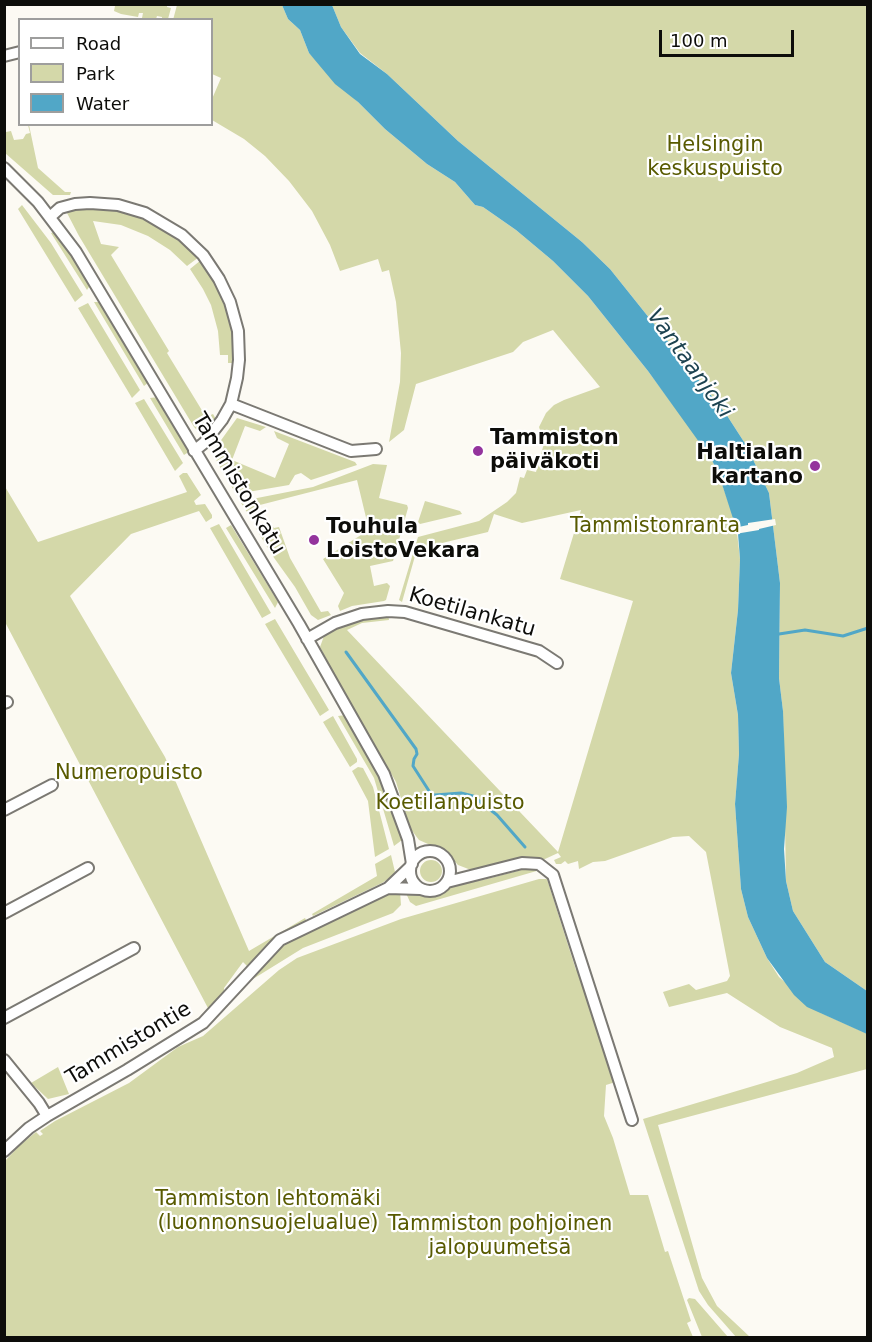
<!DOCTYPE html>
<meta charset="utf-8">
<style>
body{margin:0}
#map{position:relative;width:872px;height:1342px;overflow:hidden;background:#fcfaf3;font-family:"DejaVu Sans",sans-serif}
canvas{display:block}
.frame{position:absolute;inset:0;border:6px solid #0d0d0a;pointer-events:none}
.legend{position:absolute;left:18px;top:18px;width:195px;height:108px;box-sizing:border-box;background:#fff;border:2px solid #9e9e9d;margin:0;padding:8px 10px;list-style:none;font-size:18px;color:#0d0d0a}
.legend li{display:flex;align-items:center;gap:12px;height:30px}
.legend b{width:30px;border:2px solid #9e9e9d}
.scale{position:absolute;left:659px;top:30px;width:135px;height:27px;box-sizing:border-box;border:3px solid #0d0d0a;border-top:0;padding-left:8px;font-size:18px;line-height:21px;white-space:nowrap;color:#0d0d0a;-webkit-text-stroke:4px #fff;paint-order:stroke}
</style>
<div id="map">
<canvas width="872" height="1342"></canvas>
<div class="frame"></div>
<ul class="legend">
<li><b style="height:8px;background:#fff"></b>Road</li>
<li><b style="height:16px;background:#d4d8a9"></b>Park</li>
<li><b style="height:16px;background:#51a7c7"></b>Water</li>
</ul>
<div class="scale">100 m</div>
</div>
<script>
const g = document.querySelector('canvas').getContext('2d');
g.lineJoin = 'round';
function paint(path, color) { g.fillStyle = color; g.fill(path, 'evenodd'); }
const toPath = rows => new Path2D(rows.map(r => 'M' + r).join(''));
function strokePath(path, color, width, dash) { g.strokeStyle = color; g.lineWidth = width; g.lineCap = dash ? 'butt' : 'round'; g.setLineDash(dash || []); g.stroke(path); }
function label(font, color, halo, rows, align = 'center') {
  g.font = font + ' "DejaVu Sans",sans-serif'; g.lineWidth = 4.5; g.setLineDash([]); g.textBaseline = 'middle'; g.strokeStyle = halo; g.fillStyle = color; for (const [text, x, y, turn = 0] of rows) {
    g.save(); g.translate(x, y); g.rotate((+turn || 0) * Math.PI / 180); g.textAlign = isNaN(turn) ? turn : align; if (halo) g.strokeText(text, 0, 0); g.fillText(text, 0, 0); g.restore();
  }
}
paint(toPath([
 [111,5,167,5,167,7,171,8,168,19,162,19,162,17,157,16,156,19,152,19,142,18,143,13,139,13,138,17,121,14,114,11,115,6],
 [177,5,282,5,288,19,300,30,309,53,385,129,427,164,455,182,475,205,483,207,516,230,553,261,588,296,648,371,691,429,712,460,721,481,736,524,740,559,738,610,731,673,738,715,739,754,735,804,741,889,748,917,767,958,779,977,821,1013,868,1034,867,1069,658,1125,702,1278,717,1306,750,1337,736,1337,708,1305,699,1291,643,1119,797,1073,834,1057,832,1048,780,1027,727,993,669,1007,663,992,689,984,696,990,727,981,730,976,706,852,689,836,673,837,605,861,593,862,579,869,578,861,568,864,565,861,561,864,556,864,554,860,561,857,558,853,545,859,526,858,471,870,458,865,446,852,419,840,410,828,396,782,342,688,320,647,324,636,342,624,359,619,388,615,389,620,362,623,347,630,558,852,633,601,560,579,581,510,522,523,494,514,488,532,417,549,402,602,399,600,418,537,479,521,507,502,516,493,520,477,524,478,527,470,536,472,543,447,543,440,539,427,546,413,554,405,564,400,600,387,553,330,523,342,513,352,416,384,404,430,389,442,400,382,401,353,396,302,389,270,382,272,378,259,340,271,330,245,312,211,289,181,265,156,244,139,212,120,212,99,221,78,212,74,212,20,173,20],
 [332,5,867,5,867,991,825,962,793,911,786,881,783,711,779,678,780,583,769,493,746,445,726,414,610,269,582,242,458,141,387,74,360,53,341,27],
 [28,125,29,125,38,168,65,192,71,192,70,195,53,195,5,153,5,127,6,132,11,131,14,140,23,139,26,134,30,133],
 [22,205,51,243,83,295,75,302,18,209],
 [107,207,147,218,171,232,199,257,187,266,170,250,148,236,121,225,93,221,101,244,119,247,111,255,169,351,167,353,206,417,213,414,217,421,204,437,194,427,79,236,67,213,67,211,73,209],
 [54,232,75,259,91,284,87,290,51,233],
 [201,260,227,305,234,343,235,363,228,363,228,355,220,355,218,331,211,305,203,289,190,269],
 [94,302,101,302,149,382,144,386],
 [88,303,140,390,132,398,78,308],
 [158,397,190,451,184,455,150,398],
 [144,399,183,463,175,471,135,403],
 [237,418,266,427,260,431,245,426,232,460,275,478,289,444,277,438,274,431,355,462,357,465,311,480,301,473,295,475,289,485,236,494,217,462,214,450],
 [373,464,387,465,379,498,407,505,408,508,393,561,370,566,374,586,387,583,390,586,386,600,384,601,352,606,340,611,338,606,344,593,323,559,369,530,357,480,256,506,262,517,253,521,241,503,242,501,313,487],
 [183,473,187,473,201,495,194,501,196,505,205,504,212,515,212,518,206,522,199,511,131,534,70,596,165,757,249,951,305,918,307,922,251,964,247,966,243,962,224,988,224,994,211,1006,211,1011,175,1035,209,1010,5,622,4,485,38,542,187,492,179,476],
 [425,501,460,511,462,514,420,524,418,522],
 [269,521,274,528,279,527,290,558,321,612,328,611,331,615,318,620,311,615,295,587,272,555,255,527],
 [219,524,271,613,262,618,210,528],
 [231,525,278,602,275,608,226,528],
 [275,619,329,710,320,716,265,624],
 [346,715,389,794,402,840,394,846,374,778,338,716],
 [333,716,357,759,357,762,350,767,323,722],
 [358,767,363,768,373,787,389,849,375,857,368,801,352,771],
 [391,855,395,872,391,877,382,883,313,916,312,914,377,876,375,864],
 '420 871a11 11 0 1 1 22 0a11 11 0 1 1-22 0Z',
 [529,868,540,870,416,906,410,902,405,891,429,896,435,895,455,884,483,880],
 [539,879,547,879,576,970,586,970,622,1080,606,1085,604,1116,613,1138,630,1195,648,1195,665,1252,668,1251,691,1321,687,1323,693,1337,5,1337,4,1162,19,1146,36,1132,40,1136,43,1134,40,1131,55,1121,129,1083,178,1047,203,1036,279,970,297,958,401,919],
 [400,891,401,905,393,913,303,948,253,979,278,950,288,942,389,894],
 [58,1067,69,1094,48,1099,31,1083],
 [689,1298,695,1299,728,1337,702,1337,687,1300]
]), '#d4d8a9');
paint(toPath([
 [282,5,332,5,341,27,360,54,387,74,458,141,582,242,610,269,726,414,746,445,769,493,780,583,779,678,783,711,787,807,784,849,786,881,793,911,825,962,867,991,867,1034,807,1007,794,995,767,958,748,917,741,889,735,804,739,754,738,715,731,673,738,610,740,559,738,534,721,481,712,460,648,371,588,296,553,261,516,230,483,207,475,205,455,182,427,164,385,129,358,102,335,84,309,53,300,30,288,19]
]), '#51a7c7');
paint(toPath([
 [775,519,776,525,759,529,759,530,735,534,734,528,748,525,748,523]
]), '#fcfaf3');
strokePath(toPath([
 [779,634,805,630,843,636,868,628],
 [346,652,416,749,417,754,414,759,413,766,431,794,435,795,461,793,473,796,497,815,525,847]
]), '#51a7c7', 3);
const minor = toPath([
 [4,56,20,52],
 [4,168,38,202,76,252,299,624,384,774,408,839,412,864],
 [50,217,60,208,75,204,90,203,118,205,145,213,182,235,203,255,219,279,230,302,238,331,239,360,237,378,231,404,222,420,204,443,194,451],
 [231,404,351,451,376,449],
 [307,639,335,623,362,614,388,611,405,612,539,651,557,663],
 [4,703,7,702],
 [4,810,52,785],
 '410 871a20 20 0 1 1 40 0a20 20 0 1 1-40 0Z',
 [447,882,522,863,539,864,553,875,632,1120],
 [388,888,420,889],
 [4,913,88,868],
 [4,1018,134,948],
 [4,1060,39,1103,47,1116],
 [4,1151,29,1128,47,1116,127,1070,203,1023,280,940,388,888,410,867]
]);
strokePath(minor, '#7b7973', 14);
strokePath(minor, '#fff', 10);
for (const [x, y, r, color] of [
 [478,451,6,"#94349d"],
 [815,466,6,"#94349d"],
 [314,540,6,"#94349d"]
]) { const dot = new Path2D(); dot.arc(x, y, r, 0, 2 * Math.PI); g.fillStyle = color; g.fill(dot); strokePath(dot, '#fff', 2); }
label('21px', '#585a00', '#fff', [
 ["Helsingin",715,146],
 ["keskuspuisto",715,170],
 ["Tammistonranta",655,527],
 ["Numeropuisto",129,774],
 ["Koetilanpuisto",450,804],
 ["Tammiston lehtomäki",268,1200],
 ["(luonnonsuojelualue)",268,1224],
 ["Tammiston pohjoinen",500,1225],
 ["jalopuumetsä",500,1249]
]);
label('bold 21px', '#0d0d0a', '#fff', [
 ["Tammiston",490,439],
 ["päiväkoti",490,463],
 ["Haltialan",803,454,"right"],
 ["kartano",803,478,"right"],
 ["Touhula",326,528],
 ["LoistoVekara",326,552]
], 'left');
label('21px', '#0d0d0a', '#fff', [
 ["Tammistonkatu",238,484,59],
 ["Koetilankatu",472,613,16],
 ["Tammistontie",129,1044,-31]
]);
label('italic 22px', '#1d4351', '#fff', [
 ["Vantaanjoki",689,364,54]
]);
</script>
